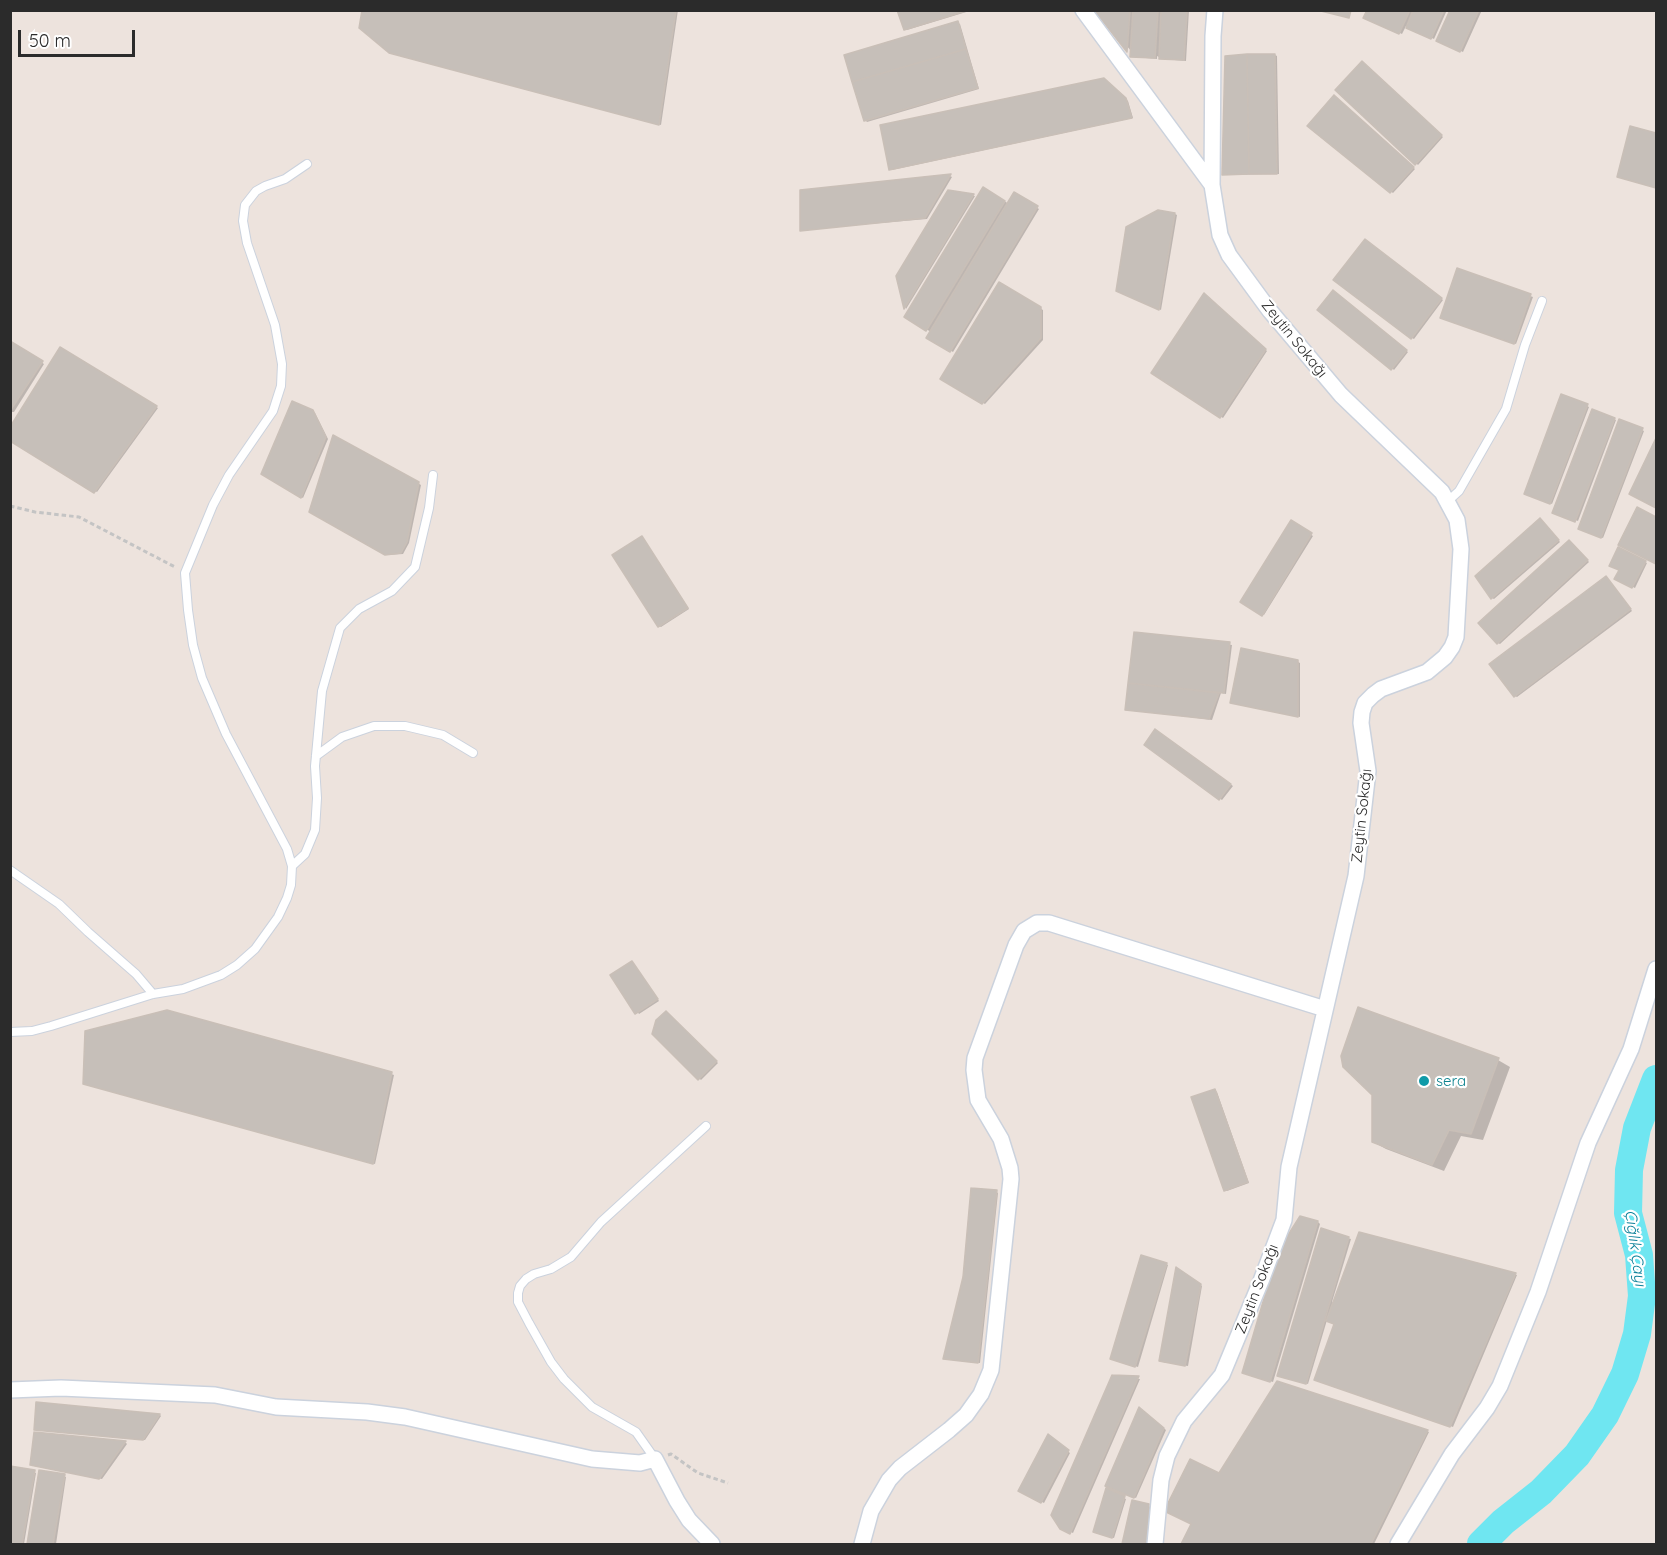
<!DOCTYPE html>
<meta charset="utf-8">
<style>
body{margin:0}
#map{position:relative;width:1667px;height:1555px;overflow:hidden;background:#ede3dd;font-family:Quicksand,sans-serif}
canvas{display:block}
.frame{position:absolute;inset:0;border:12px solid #2b2b2b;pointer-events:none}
.scale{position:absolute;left:18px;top:30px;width:117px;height:27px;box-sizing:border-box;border:3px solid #2b2b2b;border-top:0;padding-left:8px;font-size:18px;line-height:21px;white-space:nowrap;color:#2b2b2b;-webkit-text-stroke:4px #fff;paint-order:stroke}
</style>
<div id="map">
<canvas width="1667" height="1555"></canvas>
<div class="frame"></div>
<div class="scale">50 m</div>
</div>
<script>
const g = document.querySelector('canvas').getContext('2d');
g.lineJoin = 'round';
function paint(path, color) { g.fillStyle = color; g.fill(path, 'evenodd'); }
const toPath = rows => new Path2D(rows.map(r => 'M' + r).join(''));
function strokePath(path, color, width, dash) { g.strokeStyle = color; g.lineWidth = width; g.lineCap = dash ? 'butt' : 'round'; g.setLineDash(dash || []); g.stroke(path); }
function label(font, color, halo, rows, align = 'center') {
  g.font = font + ' Quicksand,sans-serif'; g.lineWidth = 4.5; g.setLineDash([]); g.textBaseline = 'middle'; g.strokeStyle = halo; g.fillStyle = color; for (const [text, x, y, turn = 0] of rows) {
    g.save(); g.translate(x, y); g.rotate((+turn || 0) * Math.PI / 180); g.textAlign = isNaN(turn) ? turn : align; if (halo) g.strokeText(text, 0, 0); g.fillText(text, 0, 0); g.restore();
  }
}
paint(toPath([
 [363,10,678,10,661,125,393,54],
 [899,10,973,10,907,30,905,29],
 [1095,10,1189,10,1186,61,1162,59,1157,56,1157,59,1134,57,1131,56,1132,52],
 [1368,10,1447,10,1434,39,1406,26,1402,34,1365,17],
 [1452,10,1482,10,1463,52,1438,41],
 [958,23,960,24,979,89,867,122,865,120],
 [1275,55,1277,56,1279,174,1226,175,1224,174,1226,57],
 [1364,64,1443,137,1418,165,1416,163],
 [1107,81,1128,101,1133,118,892,170,890,169],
 [1337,98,1415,169,1393,193,1309,125],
 [1631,128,1656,135,1656,187,1621,178],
 [950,176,952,177,927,219,801,230,802,191],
 [984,189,1009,204,1015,194,1039,209,953,352,928,337,931,332,906,317],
 [949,192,975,196,906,309,898,277],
 [1175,214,1177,215,1161,310,1117,290],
 [1367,242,1443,300,1414,339,1412,338],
 [1458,270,1533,297,1516,344,1444,318],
 [999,284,1043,310,1043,340,985,404,942,378],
 [1336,294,1408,352,1394,370,1392,368],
 [1206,296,1267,351,1223,418,1153,372],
 [10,342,44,364,14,412,10,412],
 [60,349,158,408,97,492,10,440],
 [1587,406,1589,407,1552,504,1528,494],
 [312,411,315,413,328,439,303,498,263,473],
 [1614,419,1616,420,1578,521,1556,513],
 [1642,430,1644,431,1603,538,1581,530],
 [334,437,421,485,409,543,403,554,388,555,310,511],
 [1656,442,1656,507,1630,494],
 [1638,509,1656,518,1656,562,1620,544],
 [1542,521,1560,542,1494,599,1492,598],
 [1291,522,1313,536,1264,615,1242,602],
 [642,537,689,609,661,627,659,626],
 [1571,543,1589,562,1500,644,1498,643],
 [1619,549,1647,563,1635,588,1616,579,1620,570],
 [1608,579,1632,611,1517,697,1515,696,1491,664],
 [1135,633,1232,645,1226,694,1221,693,1212,720,1126,709],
 [1298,662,1300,663,1300,717,1232,703],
 [1156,731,1233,786,1222,800,1146,745],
 [632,962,659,1001,639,1014,612,976],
 [1359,1009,1498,1060,1510,1067,1483,1140,1461,1136,1444,1171,1386,1149,1373,1142,1374,1094],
 [668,1014,718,1063,701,1080,654,1034],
 [391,1074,394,1075,375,1164,87,1084],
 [1215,1090,1217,1092,1249,1183,1227,1191,1225,1190],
 [996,1192,998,1193,980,1363,946,1359,944,1358],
 [1318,1222,1320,1224,1273,1382,1246,1374],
 [1322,1230,1351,1239,1332,1302,1335,1303,1360,1234,1517,1275,1453,1427,1318,1380,1336,1324,1327,1320,1308,1384,1281,1376],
 [1166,1264,1168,1265,1138,1367,1114,1360],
 [1177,1269,1202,1286,1188,1366,1162,1362],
 [1113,1377,1140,1379,1073,1533,1061,1528],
 [38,1404,160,1415,161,1416,145,1440,37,1430],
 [1141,1410,1166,1430,1136,1498,1107,1485],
 [1427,1431,1429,1432,1374,1544,1183,1544,1220,1475],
 [35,1434,126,1443,127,1444,102,1479,34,1466],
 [1048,1436,1070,1453,1044,1503,1020,1491],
 [10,1468,36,1473,24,1544,10,1544],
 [40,1472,66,1477,56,1544,29,1544],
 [1107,1490,1126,1499,1114,1538,1096,1533],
 [1133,1502,1151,1507,1148,1544,1124,1544]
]), '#0003');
strokePath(toPath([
 [1481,1544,1503,1522,1541,1492,1577,1455,1605,1415,1625,1374,1637,1334,1642,1296,1639,1255,1628,1213,1629,1170,1637,1128,1656,1079]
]), '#6fe6f1', 28);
const building = toPath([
 [362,10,676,10,659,125,389,53,359,28,362,10],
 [897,10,969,10,904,30,897,10],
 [1094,10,1130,10,1127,52,1094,10],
 [1133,10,1158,10,1155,58,1130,57,1133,10],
 [1161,10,1187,10,1184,60,1159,59,1161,10],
 [1317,10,1351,10,1349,18,1317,10],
 [1367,10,1410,10,1399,34,1363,18,1367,10],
 [1413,10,1444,10,1431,39,1406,28,1413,10],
 [1450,10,1479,10,1460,52,1436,41,1450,10],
 [958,21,966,49,852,82,844,55,958,21],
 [966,49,978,88,864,121,852,82,966,49],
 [1247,54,1275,54,1277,174,1249,174,1247,54],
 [1247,54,1249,174,1222,175,1225,56,1247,54],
 [1362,61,1442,135,1415,165,1335,90,1362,61],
 [1104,78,1126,98,1132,118,889,170,880,125,1104,78],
 [1334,95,1414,167,1390,193,1307,126,1334,95],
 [1630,126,1656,133,1656,188,1617,177,1630,126],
 [951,174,925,218,800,231,800,190,951,174],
 [983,187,1005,201,926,331,904,317,983,187],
 [948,190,974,194,904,309,896,276,948,190],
 [1014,192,1038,206,950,352,926,338,1014,192],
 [1158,210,1175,213,1159,310,1116,291,1126,227,1158,210],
 [1365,239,1442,298,1411,339,1333,280,1365,239],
 [1457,268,1531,294,1514,344,1440,318,1457,268],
 [999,282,1041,307,1041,338,982,404,940,379,999,282],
 [1333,290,1407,350,1391,370,1317,310,1333,290],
 [1204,293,1266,349,1220,418,1151,373,1204,293],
 [10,341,43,361,10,411,10,341],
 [60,347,157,406,94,493,10,441,10,427,60,347],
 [1561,394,1588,404,1550,504,1524,494,1561,394],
 [292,401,313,410,326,437,301,498,261,474,292,401],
 [1592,409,1615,418,1575,522,1552,513,1592,409],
 [1619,419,1643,428,1601,538,1578,529,1619,419],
 [333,435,419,482,407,542,401,553,385,555,309,512,333,435],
 [1656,438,1656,508,1629,494,1656,438],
 [1637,507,1656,517,1656,564,1618,545,1637,507],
 [1540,518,1559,540,1491,599,1475,576,1540,518],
 [1291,520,1312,533,1262,616,1240,602,1291,520],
 [642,536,688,608,658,627,612,555,642,536],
 [1569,540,1588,560,1497,644,1478,623,1569,540],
 [1618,547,1646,561,1632,588,1614,579,1619,570,1609,566,1618,547],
 [1606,576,1631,609,1514,697,1489,664,1606,576],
 [1134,632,1230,642,1224,693,1128,683,1134,632],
 [1241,648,1298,660,1298,717,1230,703,1241,648],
 [1128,683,1219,693,1209,719,1125,710,1128,683],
 [1155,729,1231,784,1219,800,1144,745,1155,729],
 [632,961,658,999,635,1014,610,975,632,961],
 [1358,1007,1499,1058,1471,1134,1449,1130,1432,1165,1372,1142,1372,1095,1343,1067,1341,1056,1358,1007],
 [167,1010,392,1072,373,1164,83,1084,85,1031,167,1010],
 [666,1011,717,1061,698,1080,652,1034,656,1020,666,1011],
 [1215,1089,1248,1182,1224,1191,1191,1097,1215,1089],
 [971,1188,997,1190,978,1363,943,1359,963,1277,971,1188],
 [1300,1216,1318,1221,1270,1382,1242,1373,1278,1251,1300,1216],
 [1321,1228,1349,1237,1306,1384,1277,1376,1321,1228],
 [1359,1232,1516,1273,1450,1427,1314,1380,1334,1324,1326,1321,1359,1232],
 [1141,1255,1167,1263,1135,1367,1110,1359,1141,1255],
 [1176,1267,1201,1284,1185,1366,1159,1361,1176,1267],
 [1112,1375,1139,1376,1070,1534,1060,1529,1051,1515,1112,1375],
 [1277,1381,1428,1430,1371,1544,1181,1544,1191,1524,1164,1511,1190,1459,1219,1473,1277,1381],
 [36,1402,160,1414,143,1440,34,1430,36,1402],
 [1139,1407,1164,1428,1134,1498,1105,1486,1139,1407],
 [34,1432,126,1441,99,1479,30,1465,34,1432],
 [1048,1434,1069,1450,1041,1503,1018,1491,1048,1434],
 [10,1466,35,1470,22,1544,10,1544,10,1466],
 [39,1470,65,1474,53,1544,27,1544,39,1470],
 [1106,1488,1125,1496,1112,1538,1093,1532,1106,1488],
 [1132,1500,1149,1504,1147,1544,1122,1544,1132,1500]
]);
paint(building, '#c6bfb9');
strokePath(building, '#c9bfb7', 1.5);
const lane = toPath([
 [1448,501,1459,491,1506,409,1525,345,1542,301],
 [316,756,342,737,374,726,405,726,443,735,473,753],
 [292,866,305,854,315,830,317,798,315,766,322,691,340,628,359,609,392,591,415,567,429,508,433,475],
 [10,870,59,904,88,932,136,974,153,994],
 [10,1032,32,1031,51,1026,153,994,183,989,221,975,237,965,255,949,278,917,287,898,291,885,292,866,287,849,226,734,202,678,193,645,188,610,185,573,213,505,229,475,273,411,281,386,282,364,275,325,247,243,243,221,245,205,256,191,265,186,285,179,307,164],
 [655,1459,636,1432,592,1407,564,1379,551,1362,529,1323,518,1302,518,1293,520,1286,526,1279,534,1274,551,1269,571,1257,601,1222,706,1126]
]);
const street = toPath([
 [1083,10,1212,185],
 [10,1390,61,1388,215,1395,276,1407,367,1412,405,1417,592,1459,640,1463,655,1459,677,1501,689,1520,712,1544],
 [862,1544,871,1511,889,1480,900,1468,949,1430,966,1415,981,1394,991,1370,1011,1179,1010,1168,1001,1139,978,1100,974,1070,975,1058,1016,945,1024,931,1037,923,1049,923,1325,1009],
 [1155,1544,1161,1480,1167,1456,1184,1421,1222,1375,1261,1281,1284,1220,1289,1167,1356,876,1368,771,1361,723,1362,712,1365,703,1373,695,1381,689,1427,672,1445,657,1452,647,1456,637,1461,549,1457,520,1442,492,1341,395,1270,311,1229,255,1220,235,1212,185,1213,36,1215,10],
 [1398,1544,1452,1454,1487,1408,1500,1386,1538,1292,1588,1143,1631,1049,1656,969]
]);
strokePath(lane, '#cbd2dd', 10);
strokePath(street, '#cbd2dd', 18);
strokePath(toPath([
 [10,506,35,512,79,517,175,567],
 [668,1455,671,1454,698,1473,728,1483]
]), '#c4c4c4', 3, [4.5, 3]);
strokePath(lane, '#fff', 8);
strokePath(street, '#fff', 15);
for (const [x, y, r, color] of [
 [1424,1081,6,"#0f9aa8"]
]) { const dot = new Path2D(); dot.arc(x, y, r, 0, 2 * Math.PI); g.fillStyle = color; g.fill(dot); strokePath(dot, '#fff', 2); }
label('15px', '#2b2b2b', '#fff', [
 ["Zeytin Sokağı",1294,339,51],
 ["Zeytin Sokağı",1362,816,-84],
 ["Zeytin Sokağı",1257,1289,-69]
]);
label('15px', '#0d838f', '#fff', [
 ["sera",1436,1081]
], 'left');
label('italic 16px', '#0b8199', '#fff', [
 ["Çığlık Çayı",1635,1248,82]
]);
</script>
